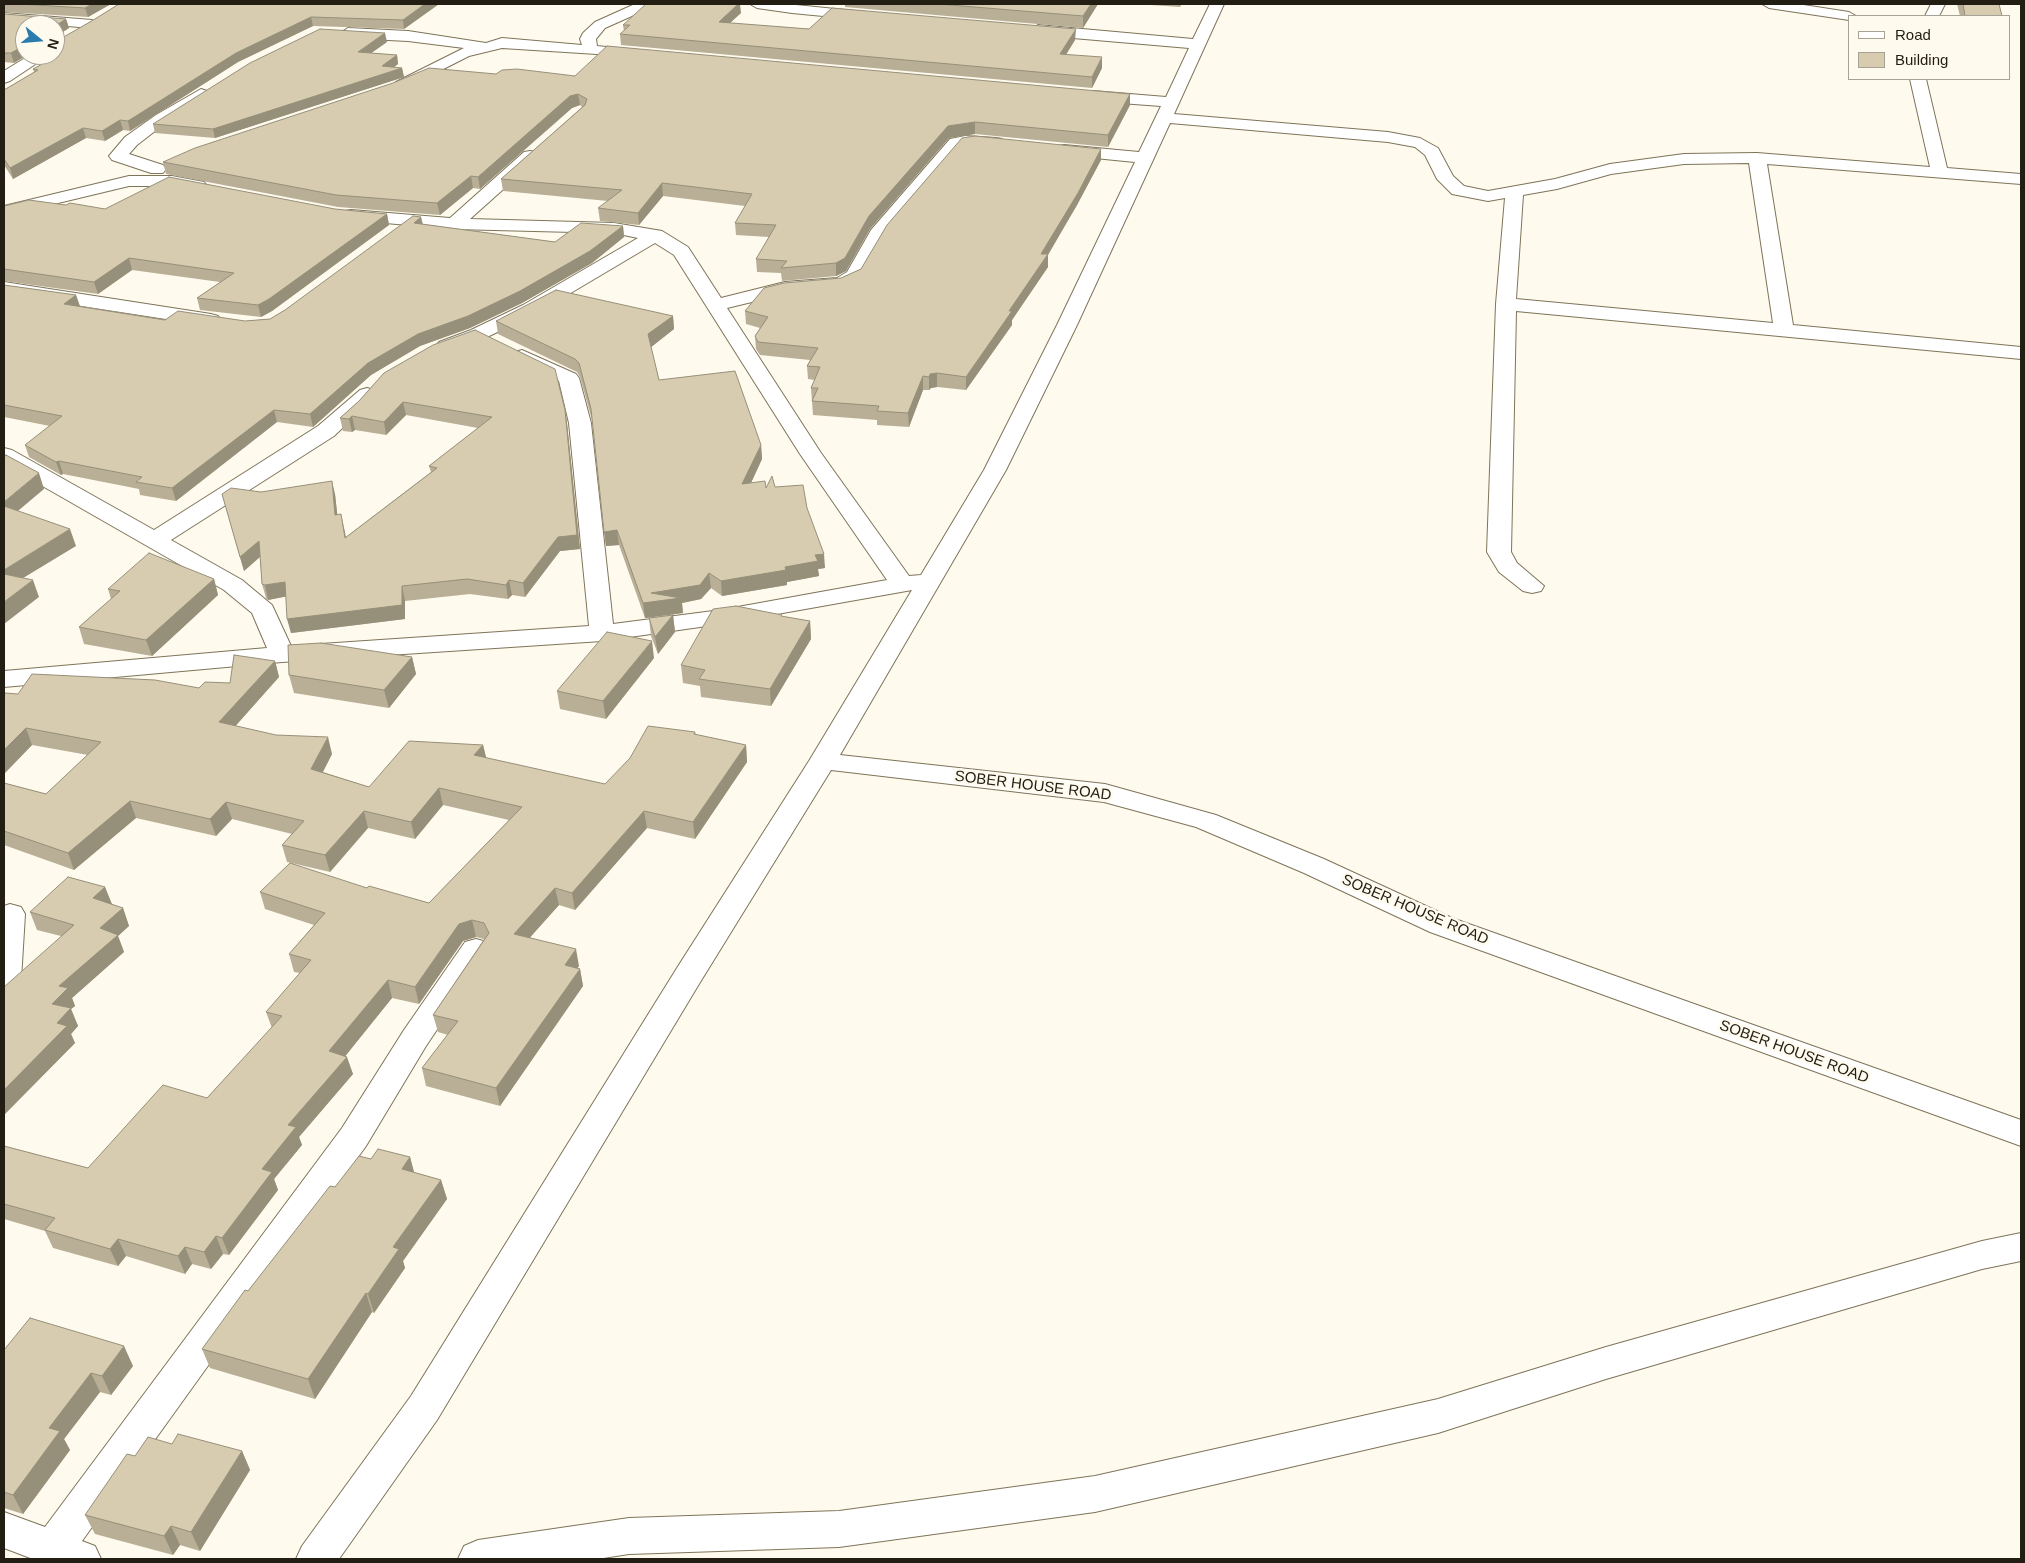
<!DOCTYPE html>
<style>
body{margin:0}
#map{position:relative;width:2025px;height:1563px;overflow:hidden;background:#fffaee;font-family:Helvetica,sans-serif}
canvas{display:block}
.frame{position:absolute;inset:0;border:5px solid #221e13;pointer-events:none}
.legend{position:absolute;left:1848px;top:15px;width:162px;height:65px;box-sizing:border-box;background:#fffaee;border:1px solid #a7a296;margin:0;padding:6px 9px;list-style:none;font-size:15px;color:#221e13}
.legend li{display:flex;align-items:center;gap:10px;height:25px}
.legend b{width:25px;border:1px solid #a7a296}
.north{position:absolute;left:15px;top:15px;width:50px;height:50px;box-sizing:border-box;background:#fffaee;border:1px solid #a7a296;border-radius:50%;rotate:107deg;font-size:14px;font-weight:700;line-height:20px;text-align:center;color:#221e13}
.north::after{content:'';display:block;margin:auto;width:18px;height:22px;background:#2a7cad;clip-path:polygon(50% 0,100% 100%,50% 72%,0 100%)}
</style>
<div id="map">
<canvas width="2025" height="1563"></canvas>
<div class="frame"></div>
<ul class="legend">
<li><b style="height:6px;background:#fff"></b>Road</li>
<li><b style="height:14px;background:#d7ccaf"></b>Building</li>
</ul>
<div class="north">N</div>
</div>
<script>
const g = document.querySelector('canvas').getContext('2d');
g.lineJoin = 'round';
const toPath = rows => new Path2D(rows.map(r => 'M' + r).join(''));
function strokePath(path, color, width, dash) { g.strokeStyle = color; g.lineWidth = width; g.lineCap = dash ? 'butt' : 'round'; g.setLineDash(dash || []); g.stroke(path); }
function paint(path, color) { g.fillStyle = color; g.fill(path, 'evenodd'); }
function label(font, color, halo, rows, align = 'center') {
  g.font = font + ' Helvetica,sans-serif'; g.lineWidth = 5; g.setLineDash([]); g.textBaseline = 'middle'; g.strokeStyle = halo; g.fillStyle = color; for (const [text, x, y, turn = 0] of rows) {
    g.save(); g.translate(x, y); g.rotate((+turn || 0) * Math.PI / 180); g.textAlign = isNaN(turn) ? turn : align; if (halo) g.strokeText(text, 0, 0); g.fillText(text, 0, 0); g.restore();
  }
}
const minor = toPath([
 [635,4,654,4,652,7,605,28,596,39,597,46,644,51,647,54,644,57,502,48,469,56,402,90,394,85,396,82,464,48,408,41,348,38,340,33,348,28,408,31,486,43,502,38,582,45,580,39,583,33,595,22,635,4],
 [750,4,786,4,865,12,872,16,865,20,792,13,757,8,750,4],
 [1210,4,1224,4,1174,114,1388,132,1420,138,1438,148,1453,176,1464,186,1488,191,1555,179,1610,164,1684,154,1757,153,1930,167,1910,79,1926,79,1947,168,2021,174,2021,184,1767,164,1793,325,2021,347,2021,359,1516,311,1511,552,1517,563,1544,586,1541,591,1532,593,1523,591,1499,572,1487,552,1496,304,1505,198,1488,201,1452,194,1437,179,1425,155,1415,147,1388,142,1170,123,1077,325,1006,470,840,755,1105,784,1216,815,1324,859,1452,918,2021,1120,2021,1146,1430,932,1304,873,1196,827,1104,802,831,770,699,984,437,1420,339,1559,296,1559,302,1546,411,1396,677,968,809,761,912,590,721,624,602,641,282,662,4,687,4,671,267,648,252,613,224,590,4,464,4,448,12,450,154,530,318,426,360,390,367,388,374,390,378,394,374,398,334,436,171,540,242,580,272,605,291,646,589,626,569,423,559,381,515,360,512,356,515,352,522,350,576,374,579,378,591,423,613,624,721,610,887,580,800,454,674,255,655,243,537,313,485,338,446,352,439,350,436,346,439,342,471,330,523,305,638,238,614,233,454,229,351,220,345,219,342,215,345,211,351,210,450,218,524,152,530,151,536,152,539,156,536,160,470,219,614,223,662,231,688,247,721,298,785,282,837,278,847,272,871,230,950,139,965,136,996,138,1002,139,1004,143,1002,147,962,147,886,236,861,280,842,289,785,294,727,308,821,453,909,576,921,575,984,470,1057,325,1135,162,1064,155,1058,154,1056,150,1058,146,1064,145,1139,152,1161,106,1093,101,1085,96,1093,91,1166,97,1189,48,1038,35,1030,30,1038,25,1193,39,1210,4],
 [1749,163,1773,323,1516,299,1523,195,1557,189,1611,174,1684,164,1749,163],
 [1762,4,1797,4,1849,12,1856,16,1849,16,1849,20,1769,8,1762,4],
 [1931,4,1945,4,1939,16,1925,16,1931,4],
 [4,13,92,20,99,24,92,28,4,21,4,13],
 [30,55,49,55,10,81,4,83,4,71,30,55],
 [201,89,207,91,209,94,207,97,168,121,137,145,129,154,163,165,166,169,163,173,151,173,112,160,109,156,125,137,156,115,201,89],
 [129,176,172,176,204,182,207,186,204,190,198,191,172,186,129,186,4,216,4,206,129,176],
 [4,282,211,314,218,316,221,320,218,324,211,326,4,294,4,282],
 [10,904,21,907,25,914,21,980,15,991,4,994,4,906,10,904],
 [476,939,487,942,491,949,426,1046,366,1146,82,1541,95,1546,101,1559,33,1559,4,1548,4,1512,45,1527,342,1128,404,1030,465,942,476,939],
 [2021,1233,2021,1261,1982,1269,1606,1379,1438,1433,1095,1512,839,1547,629,1554,597,1559,458,1559,464,1546,478,1540,629,1518,839,1511,1095,1476,1438,1399,1606,1347,1982,1241,2021,1233]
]);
strokePath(minor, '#7e7459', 2);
paint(minor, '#fff');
paint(toPath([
 [4,4,111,4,88,17,4,12],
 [119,4,439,4,404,29,313,26,238,62,130,131,123,130,105,141,86,138,13,179,4,165,4,90,34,72,33,69,42,64,39,64,36,55,95,19],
 [845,4,1098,4,1083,28,845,7],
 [1136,4,1182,4,1180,7],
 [1957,4,1999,4,2002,16,1960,16],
 [741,13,730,23,809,29,1075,40,1066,55,1102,68,1092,88,621,45,620,34,624,31,623,25],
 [4,14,66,19,69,28,55,37,55,25,25,25,25,55,27,55,14,63,4,62],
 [387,42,371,53,397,55,398,64,394,67,402,68,404,77,215,138,155,133,153,124],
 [496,74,1130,94,1130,105,1108,147,975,134,949,138,870,229,846,271,836,276,782,281,781,273,757,272,756,259,769,237,736,235,735,223,745,206,663,196,639,225,600,221,598,208,608,201,503,191,501,179,582,107,580,105,572,108,480,189,473,188,440,215,338,207,166,174,163,162],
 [1101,149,1101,160,1077,205,1048,254,1048,267,1012,320,1012,325,966,390,937,387,931,388,929,390,923,390,909,427,877,425,877,420,813,415,811,388,815,380,808,379,807,366,810,360,760,355,756,349,755,336,760,328,746,324,745,311,841,278,861,269],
 [66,205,105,209,335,209,387,214,389,225,272,311,261,317,200,310,197,298,220,282,132,270,98,294,4,281,4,206],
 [421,217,423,224,555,242,623,226,624,237,592,263,522,303,470,328,420,346,371,375,313,427,277,422,176,501,140,495,139,489,63,474,61,475,29,457,25,445,50,426,4,417,4,285,76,295,80,306,165,320,245,321,270,319,285,310],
 [673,316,674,329,651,347,659,380,761,445,762,459,751,483,766,488,775,487,807,508,825,568,818,569,819,576,787,582,787,585,722,596,711,588,701,599,682,603,683,613,645,618,619,545,606,546,592,420,580,377,577,372,498,334,496,321],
 [384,373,565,410,567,423,580,549,560,551,525,597,512,595,508,599,470,594,405,601,405,619,291,633,286,596,268,600,266,598,262,584,260,557,244,571,222,494,261,492,335,494,337,514,344,528,346,537,431,472,429,466,478,428,406,415,386,435,355,430,352,432,343,431,340,418,359,401],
 [214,579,218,595,152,656,84,644,79,627,111,599,108,589],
 [673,615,675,632,658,654,651,636,649,618],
 [782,617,810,621,811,639,771,706,701,697,700,686,683,683,681,665],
 [412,657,416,674,389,708,294,693,289,675],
 [654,658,606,719,560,709,557,691],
 [275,661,279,677,235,726,332,754,323,772,369,787,483,745,486,758,605,784,695,732,696,735,746,745,747,762,695,839,647,828,575,910,559,905,530,937,579,966,577,968,580,969,583,986,500,1106,426,1086,422,1068,448,1035,438,1032,433,1015,484,939,476,937,463,941,419,1004,392,998,345,1056,353,1074,299,1137,302,1145,274,1179,278,1190,229,1255,223,1254,211,1269,192,1264,185,1274,126,1256,118,1266,53,1248,45,1231,4,1219,4,1146,88,1168,207,1098,272,1028,266,1012,300,973,294,972,289,954,314,925,265,909,260,892,367,888,429,903,509,820,443,805,415,839,368,828,330,872,287,862,282,845,292,834,232,819,216,836,136,818,74,870,4,845,4,783,46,794,88,755,32,745,4,774,18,694,199,688,230,683],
 [105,887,111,904,123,908,129,926,118,936,124,952,72,998,75,1006,71,1009,78,1026,71,1034,75,1043,4,1115,61,936,37,930,30,912],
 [410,1157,414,1172,441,1180,447,1199,403,1261,405,1268,374,1313,372,1312,315,1399,210,1368,202,1349,248,1291,335,1187,371,1159],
 [4,1350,133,1366,111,1395,100,1392,64,1439,70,1450,23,1514,4,1508],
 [172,1444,242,1451,250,1470,200,1551,180,1545,173,1555,95,1534,85,1515,135,1456]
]), '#b9af96');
paint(toPath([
 [92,4,111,4,88,17,85,8],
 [425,4,439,4,404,29,403,20],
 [738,4,740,4,741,13,720,32,719,22],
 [1091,4,1098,4,1083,28,1083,16],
 [311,17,313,26,238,62,130,131,128,121,236,53],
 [66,19,69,28,55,37,55,26],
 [1076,29,1075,40,1059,65,1060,54],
 [385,33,387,42,360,61,358,52],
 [25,45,25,55,27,55,14,63,11,53],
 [397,55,398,64,387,73,402,68,404,77,215,138,213,129,382,66],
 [1102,57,1102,68,1092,88,1092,77],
 [578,94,580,105,572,108,480,189,478,177,570,96],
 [1130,94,1130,105,1108,147,1108,135],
 [120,120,123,130,105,141,102,131],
 [975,122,975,134,949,138,870,229,846,271,836,276,836,263,869,216,948,126],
 [83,128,86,138,13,179,10,168],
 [1101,149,1101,160,1077,205,1048,255,1048,267,1012,320,1012,325,966,390,966,377,1009,311,1041,254],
 [471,176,473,188,440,215,437,203],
 [662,183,663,196,639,225,638,213],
 [387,214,389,225,272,311,261,317,258,305],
 [421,217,423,229,414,223],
 [623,226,624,237,592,263,522,303,470,328,420,346,371,375,313,427,310,414,368,363,418,334],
 [129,258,132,270,98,294,94,282],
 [76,295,80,307,64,304],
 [673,316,674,329,650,348,648,334],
 [937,373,937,387,931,388,929,390,929,377,930,374],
 [923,376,923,390,909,427,908,413],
 [403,402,406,415,386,435,384,422],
 [274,410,277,422,176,501,172,488],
 [565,410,567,423,580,549,560,551,525,597,523,583],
 [352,416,355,430,352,432,349,419],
 [761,445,762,459,744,498,742,484],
 [59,461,63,474,61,475,56,462],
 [39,473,44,489,6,521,4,516,4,502],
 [332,481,335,494,339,529,335,515],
 [341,514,344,528,348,552,345,538],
 [70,529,76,546,5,589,4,587,4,570],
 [617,530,619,545,606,546,604,532],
 [259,541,262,555,244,571,240,557],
 [824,554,825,568,818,569,819,576,787,582,787,585,722,596,721,581,785,567,815,555],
 [709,573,711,588,701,599,682,603,683,613,645,618,643,603,651,593],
 [214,579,218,595,152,656,146,640],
 [33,580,39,597,4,624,4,602],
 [509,580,512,595,508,599,506,585],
 [285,582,289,596,268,600,265,585],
 [402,586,405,601,405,619,291,633,287,619],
 [673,615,675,632,658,654,655,637],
 [810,621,811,639,771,706,770,689],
 [652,641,654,658,606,719,603,701],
 [412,657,416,674,389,708,384,690],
 [275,661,279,677,224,739,219,722],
 [26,728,32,745,4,774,4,750],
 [328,737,332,754,316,785,311,769],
 [483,745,487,761,474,755],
 [746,745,747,762,695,839,693,822],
 [439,788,443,805,415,839,411,822],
 [130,801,136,818,74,870,68,853],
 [226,802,232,819,216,836,210,819],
 [364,811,368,828,330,872,325,855],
 [644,811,647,828,575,910,572,893],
 [105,887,112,904,100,915,93,898],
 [555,888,559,905,518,951,514,934],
 [123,908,129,926,118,936,124,952,72,998,75,1006,71,1009,78,1026,71,1034,75,1043,4,1115,4,1090,57,1023,52,1004,59,986,100,928],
 [472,920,476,937,463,941,419,1004,415,987,459,924],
 [576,949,579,966,568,982,565,965],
 [580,969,583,986,500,1106,496,1088],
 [388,980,392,998,335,1069,329,1051],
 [347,1057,353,1074,299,1137,302,1145,274,1179,278,1190,229,1255,222,1238,262,1169,288,1125],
 [410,1157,415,1176,402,1169],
 [441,1180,447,1199,403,1261,405,1268,374,1313,368,1294,393,1247],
 [216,1236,223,1254,211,1269,204,1252],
 [118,1239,126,1256,118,1266,110,1249],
 [185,1247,192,1264,185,1274,178,1256],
 [366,1293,372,1312,315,1399,308,1379],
 [124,1346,133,1366,111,1395,102,1376],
 [91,1373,100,1392,64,1439,70,1450,23,1514,13,1495,49,1428],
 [242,1451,250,1470,200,1551,191,1532],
 [171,1526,180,1545,173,1555,164,1536]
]), '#968f7a');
const building = toPath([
 [19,4,92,4,85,8,19,4],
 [119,4,425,4,403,20,311,17,236,53,128,121,120,120,102,131,83,128,10,168,4,159,4,90,38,70,33,69,57,56,40,55,55,55,55,42,95,19,119,4],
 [646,4,738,4,719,22,809,29,832,8,1076,29,1060,54,1102,57,1092,77,620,34,630,25,623,25,646,4],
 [938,4,1091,4,1083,16,938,4],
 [1963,4,1999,4,2002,16,1965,16,1963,4],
 [4,14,66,19,55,26,55,25,25,25,25,45,11,53,4,53,4,14],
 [320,29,385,33,358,52,397,55,382,66,402,68,213,129,153,124,250,63,320,29],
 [607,46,1130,94,1108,135,975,122,948,126,869,216,845,258,836,263,781,268,787,261,756,259,776,225,735,223,752,194,662,183,638,213,598,208,622,190,501,179,585,105,587,99,578,94,570,96,478,177,471,176,437,203,336,195,163,162,195,148,393,83,429,68,496,74,502,70,517,69,575,76,607,46],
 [975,136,1101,149,1078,193,1041,254,1048,254,1009,311,1012,311,966,377,937,373,930,374,929,377,923,376,908,413,877,411,879,406,812,401,818,388,811,388,820,367,807,366,818,348,758,342,755,336,768,317,745,311,764,288,784,283,841,278,861,269,887,225,962,138,975,136],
 [169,177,335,209,387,214,269,299,258,305,197,298,234,273,129,258,94,282,4,269,4,206,29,200,66,205,70,203,105,209,169,177],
 [413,216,421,217,414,223,555,242,581,223,623,226,590,251,520,291,468,316,418,334,368,363,310,414,274,410,172,488,136,482,142,477,59,461,56,462,25,445,62,416,4,405,4,285,76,295,64,304,165,320,178,311,245,321,270,319,285,310,413,216],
 [556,290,673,316,648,334,659,380,735,371,761,445,742,484,765,481,766,488,772,476,775,487,803,485,807,508,824,554,815,555,818,561,785,567,786,570,721,581,709,573,700,585,651,593,681,598,643,603,617,530,604,532,591,409,579,363,575,359,496,321,556,290],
 [475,330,555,369,565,410,577,535,558,537,523,583,509,580,506,585,467,579,402,586,402,605,287,619,285,582,265,585,262,584,259,541,240,557,222,494,231,488,261,492,332,481,335,515,341,514,345,538,437,468,429,466,492,417,403,402,384,422,352,416,349,419,340,418,359,401,384,373,433,345,475,330],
 [6,455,39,473,4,502,4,457,6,455],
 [4,506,70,529,4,570,4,506],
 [149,553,214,579,146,640,79,627,120,591,108,589,149,553],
 [4,574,33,580,4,602,4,574],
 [736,606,782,615,781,616,810,621,770,689,699,679,705,670,681,665,713,609,736,606],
 [673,615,655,637,649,618,673,615],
 [607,632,652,641,603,701,557,691,607,632],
 [321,643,412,657,384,690,289,675,288,645,321,643],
 [234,655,275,661,219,722,276,735,328,737,311,769,369,787,409,741,483,745,474,755,605,784,630,758,648,726,695,732,694,734,746,745,693,822,644,811,572,893,555,888,514,934,576,949,565,965,580,969,496,1088,422,1068,458,1021,433,1015,489,933,484,923,472,920,459,924,415,987,388,980,329,1051,347,1057,288,1125,296,1127,262,1169,272,1172,222,1238,216,1236,204,1252,185,1247,178,1256,118,1239,110,1249,45,1230,55,1218,4,1204,4,1146,88,1168,163,1085,207,1098,282,1016,266,1012,311,960,289,954,325,913,260,892,290,863,367,888,369,886,429,903,522,807,439,788,411,822,364,811,325,855,282,845,304,821,226,802,210,819,130,801,68,853,4,831,4,783,46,794,101,742,26,728,4,750,4,695,5,693,18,694,32,674,155,680,199,688,205,682,230,683,234,655],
 [68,877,105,887,93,898,123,908,100,928,118,935,59,986,68,988,52,1004,71,1008,57,1023,67,1026,4,1090,4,987,74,925,30,912,68,877],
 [378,1149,410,1157,402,1169,441,1180,393,1247,399,1249,368,1294,366,1293,308,1379,202,1349,245,1290,248,1291,330,1186,335,1187,359,1156,371,1159,378,1149],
 [30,1318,124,1346,102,1376,91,1373,49,1428,60,1431,13,1495,4,1492,4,1350,30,1318],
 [178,1434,242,1451,191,1532,171,1526,164,1536,85,1515,127,1454,135,1456,148,1437,172,1444,178,1434]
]);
paint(building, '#d7ccaf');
strokePath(building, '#968f7a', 1);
label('15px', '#221e13', '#fffaee', [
 ["SOBER HOUSE ROAD",1033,786,7],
 ["SOBER HOUSE ROAD",1415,910,23],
 ["SOBER HOUSE ROAD",1794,1052,20]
]);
</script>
